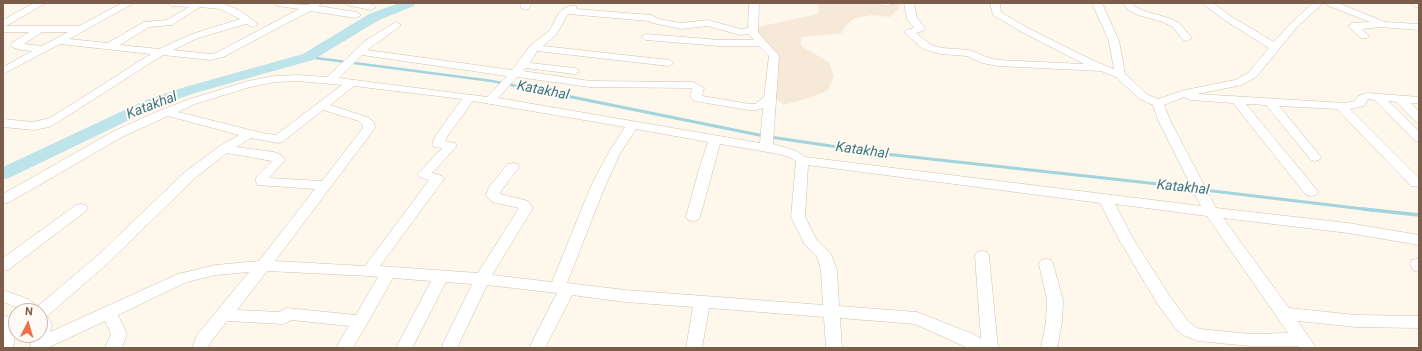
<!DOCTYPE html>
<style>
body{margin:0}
#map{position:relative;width:1422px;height:351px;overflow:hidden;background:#fef7eb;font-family:Roboto,sans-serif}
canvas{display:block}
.frame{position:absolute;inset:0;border:4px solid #7d5d4a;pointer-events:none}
.north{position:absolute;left:8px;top:303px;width:40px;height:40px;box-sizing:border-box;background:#fffaf3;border:1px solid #cbbbaf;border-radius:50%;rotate:5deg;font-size:11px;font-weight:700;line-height:16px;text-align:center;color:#7d5d4a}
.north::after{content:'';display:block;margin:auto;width:14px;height:18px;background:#f06e48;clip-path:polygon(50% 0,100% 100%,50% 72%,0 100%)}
</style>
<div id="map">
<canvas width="1422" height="351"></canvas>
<div class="frame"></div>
<div class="north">N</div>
</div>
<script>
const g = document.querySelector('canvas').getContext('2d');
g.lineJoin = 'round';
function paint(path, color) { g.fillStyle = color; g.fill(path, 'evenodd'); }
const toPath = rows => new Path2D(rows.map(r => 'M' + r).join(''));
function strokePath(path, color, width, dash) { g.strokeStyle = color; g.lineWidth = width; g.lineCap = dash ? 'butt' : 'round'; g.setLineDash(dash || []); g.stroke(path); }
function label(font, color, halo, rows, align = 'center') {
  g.font = font + ' Roboto,sans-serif'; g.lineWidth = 4; g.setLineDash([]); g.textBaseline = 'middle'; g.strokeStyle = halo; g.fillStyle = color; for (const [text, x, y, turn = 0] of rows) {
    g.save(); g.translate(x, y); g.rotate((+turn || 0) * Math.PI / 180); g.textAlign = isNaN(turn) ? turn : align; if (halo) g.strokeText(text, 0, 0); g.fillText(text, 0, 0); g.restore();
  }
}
paint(toPath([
 [816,3,898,3,900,7,890,17,872,15,855,18,845,26,842,33,801,37,801,46,829,62,834,77,827,91,805,99,784,105,770,94,777,79,779,55,753,28,818,14,819,8]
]), '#f7e9d8');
strokePath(toPath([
 [308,57,492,81,557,94]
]), '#a2d4dd', 2.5);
strokePath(toPath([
 [552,93,764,136],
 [770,137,885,154,1195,188],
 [1204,190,1372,210]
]), '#a2d4dd', 3);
strokePath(toPath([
 [1363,209,1419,215]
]), '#a2d4dd', 3.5);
paint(toPath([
 [399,3,416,3,414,6,379,20,313,60,195,93,158,106,9,178,3,179,3,167,146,100,185,87,303,54,369,14,399,3]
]), '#bce4ea');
const minor = toPath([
 [34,3,46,3,6,26,79,26,122,3,134,3,69,39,108,43,144,22,167,20,189,7,172,6,167,3,222,3,239,10,258,24,253,27,246,24,198,38,173,50,210,54,216,53,299,9,278,6,273,3,308,5,311,3,323,3,318,6,356,12,361,15,356,18,310,11,223,57,210,60,163,55,58,122,49,127,33,130,3,127,3,119,33,122,50,118,151,54,60,44,3,74,3,67,32,51,21,50,12,47,11,45,12,43,29,32,3,32,3,20,34,3],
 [200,7,220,9,240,19,192,34,159,49,120,45,149,27,172,25,200,7],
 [42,32,68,32,42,46,24,44,42,32],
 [344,3,364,3,374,5,376,7,371,10,346,5,344,3],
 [522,3,532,3,528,9,525,10,520,7,522,3],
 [749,3,759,3,758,32,779,56,773,144,797,151,805,157,1201,206,1158,120,1153,105,1140,99,1116,77,1101,71,998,66,982,63,967,56,941,54,923,49,904,32,906,30,914,28,907,19,904,3,914,3,917,18,925,28,923,31,916,33,931,45,942,48,969,50,989,58,998,60,1084,64,1020,31,993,15,990,3,1000,3,1001,12,1026,27,1092,60,1114,69,1109,41,1092,3,1102,3,1119,41,1125,74,1148,95,1158,99,1185,90,1235,80,1248,73,1269,48,1226,21,1202,3,1213,3,1232,17,1274,42,1291,23,1313,3,1323,3,1297,27,1256,77,1242,85,1197,94,1345,103,1355,101,1358,96,1367,93,1419,97,1419,103,1411,103,1419,112,1419,123,1415,121,1397,102,1388,101,1419,131,1419,142,1415,141,1375,100,1368,99,1364,106,1350,109,1419,178,1419,186,1411,186,1337,109,1279,106,1321,157,1319,160,1315,161,1311,160,1266,105,1246,104,1316,189,1318,192,1316,195,1311,196,1306,195,1233,103,1190,100,1184,97,1164,105,1170,120,1216,208,1348,223,1419,235,1419,245,1348,233,1223,218,1289,308,1356,315,1419,316,1419,328,1356,327,1298,321,1316,348,1299,348,1297,346,1250,346,1198,341,1183,335,1175,328,1157,303,1120,241,1100,203,808,165,805,217,816,239,831,254,837,270,839,306,917,312,973,334,981,339,975,256,977,252,982,251,987,252,989,256,998,348,968,348,915,324,840,318,842,348,826,348,824,317,709,308,702,348,686,348,693,307,625,302,572,295,545,348,529,348,557,293,487,285,457,348,441,348,472,284,446,282,412,348,396,348,431,281,393,278,353,348,336,348,349,326,291,320,283,324,227,321,210,343,208,348,192,348,197,335,249,272,216,275,187,282,118,315,127,334,122,348,105,348,111,334,105,321,47,348,30,348,33,335,40,335,40,311,22,311,16,307,3,302,3,290,28,299,38,306,97,256,185,172,220,146,239,135,168,116,122,137,8,203,3,204,3,194,114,131,161,110,187,100,248,81,275,76,298,75,327,77,365,41,396,22,401,25,399,27,367,50,512,70,530,46,549,31,559,13,563,9,570,6,576,6,577,9,651,15,659,19,681,23,708,20,740,29,748,28,749,3],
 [568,14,649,21,653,23,681,29,708,26,740,35,749,34,754,40,720,40,646,34,641,37,646,40,720,46,759,46,769,56,764,97,755,104,749,104,702,96,704,88,693,82,590,81,523,71,526,68,575,74,580,71,575,68,530,63,537,51,669,66,674,63,669,60,543,46,556,35,568,14],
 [362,55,507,76,487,97,339,78,362,55],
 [517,77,590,87,691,88,692,89,690,96,694,101,749,110,757,110,763,108,760,143,498,98,517,77],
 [298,81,342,85,276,135,262,133,178,112,195,104,250,87,275,82,298,81],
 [354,86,462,99,436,135,432,144,434,147,442,148,418,174,419,177,429,180,365,266,275,261,375,128,374,122,367,117,330,105,354,86],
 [473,101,625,127,609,152,591,186,552,282,492,275,533,208,528,201,500,194,501,191,519,167,518,164,513,163,508,164,489,187,486,195,492,202,519,208,478,273,380,266,444,179,442,176,432,173,457,146,455,143,445,141,448,135,473,101],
 [323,110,359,121,362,124,363,128,322,181,269,178,285,160,281,155,274,152,236,147,251,138,278,143,282,142,323,110],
 [636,129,708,142,700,166,686,217,688,220,693,221,698,220,700,217,720,144,779,154,789,157,796,161,791,217,805,245,817,256,821,270,823,305,625,290,567,283,605,186,621,152,636,129],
 [227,153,272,161,255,178,257,185,315,189,259,261,216,265,178,274,50,332,52,325,47,316,107,264,195,178,227,153],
 [1115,204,1207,216,1288,333,1250,334,1200,329,1195,327,1187,320,1169,295,1134,240,1115,204],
 [267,271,369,276,378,277,356,315,287,308,279,312,237,310,267,271],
 [879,3,893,3,888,6,881,5,879,3],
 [1123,3,1133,3,1134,6,1144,11,1169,18,1179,23,1192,38,1187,41,1183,40,1173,27,1163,22,1138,15,1128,10,1123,3],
 [1324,3,1338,3,1385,22,1419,24,1419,30,1381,27,1362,29,1369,36,1367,38,1361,38,1348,26,1353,23,1370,22,1326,5,1324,3],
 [1411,3,1419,3,1419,8,1416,7,1411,3],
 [81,204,86,205,88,208,86,211,8,270,3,271,3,258,76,205,81,204],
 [1046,259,1051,260,1053,264,1063,300,1062,322,1057,348,1041,348,1046,322,1047,300,1039,264,1041,260,1046,259],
 [1417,259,1419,259,1419,272,1414,271,1410,264,1412,260,1417,259],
 [3,315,9,317,16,331,13,348,3,348,3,315]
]);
strokePath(minor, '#d3bfae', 1);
paint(minor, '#fff');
label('italic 14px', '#3c7682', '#fffaf3', [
 ["Katakhal",543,91,11],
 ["Katakhal",152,106,-21],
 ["Katakhal",862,151,8],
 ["Katakhal",1183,188,6]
]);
</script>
